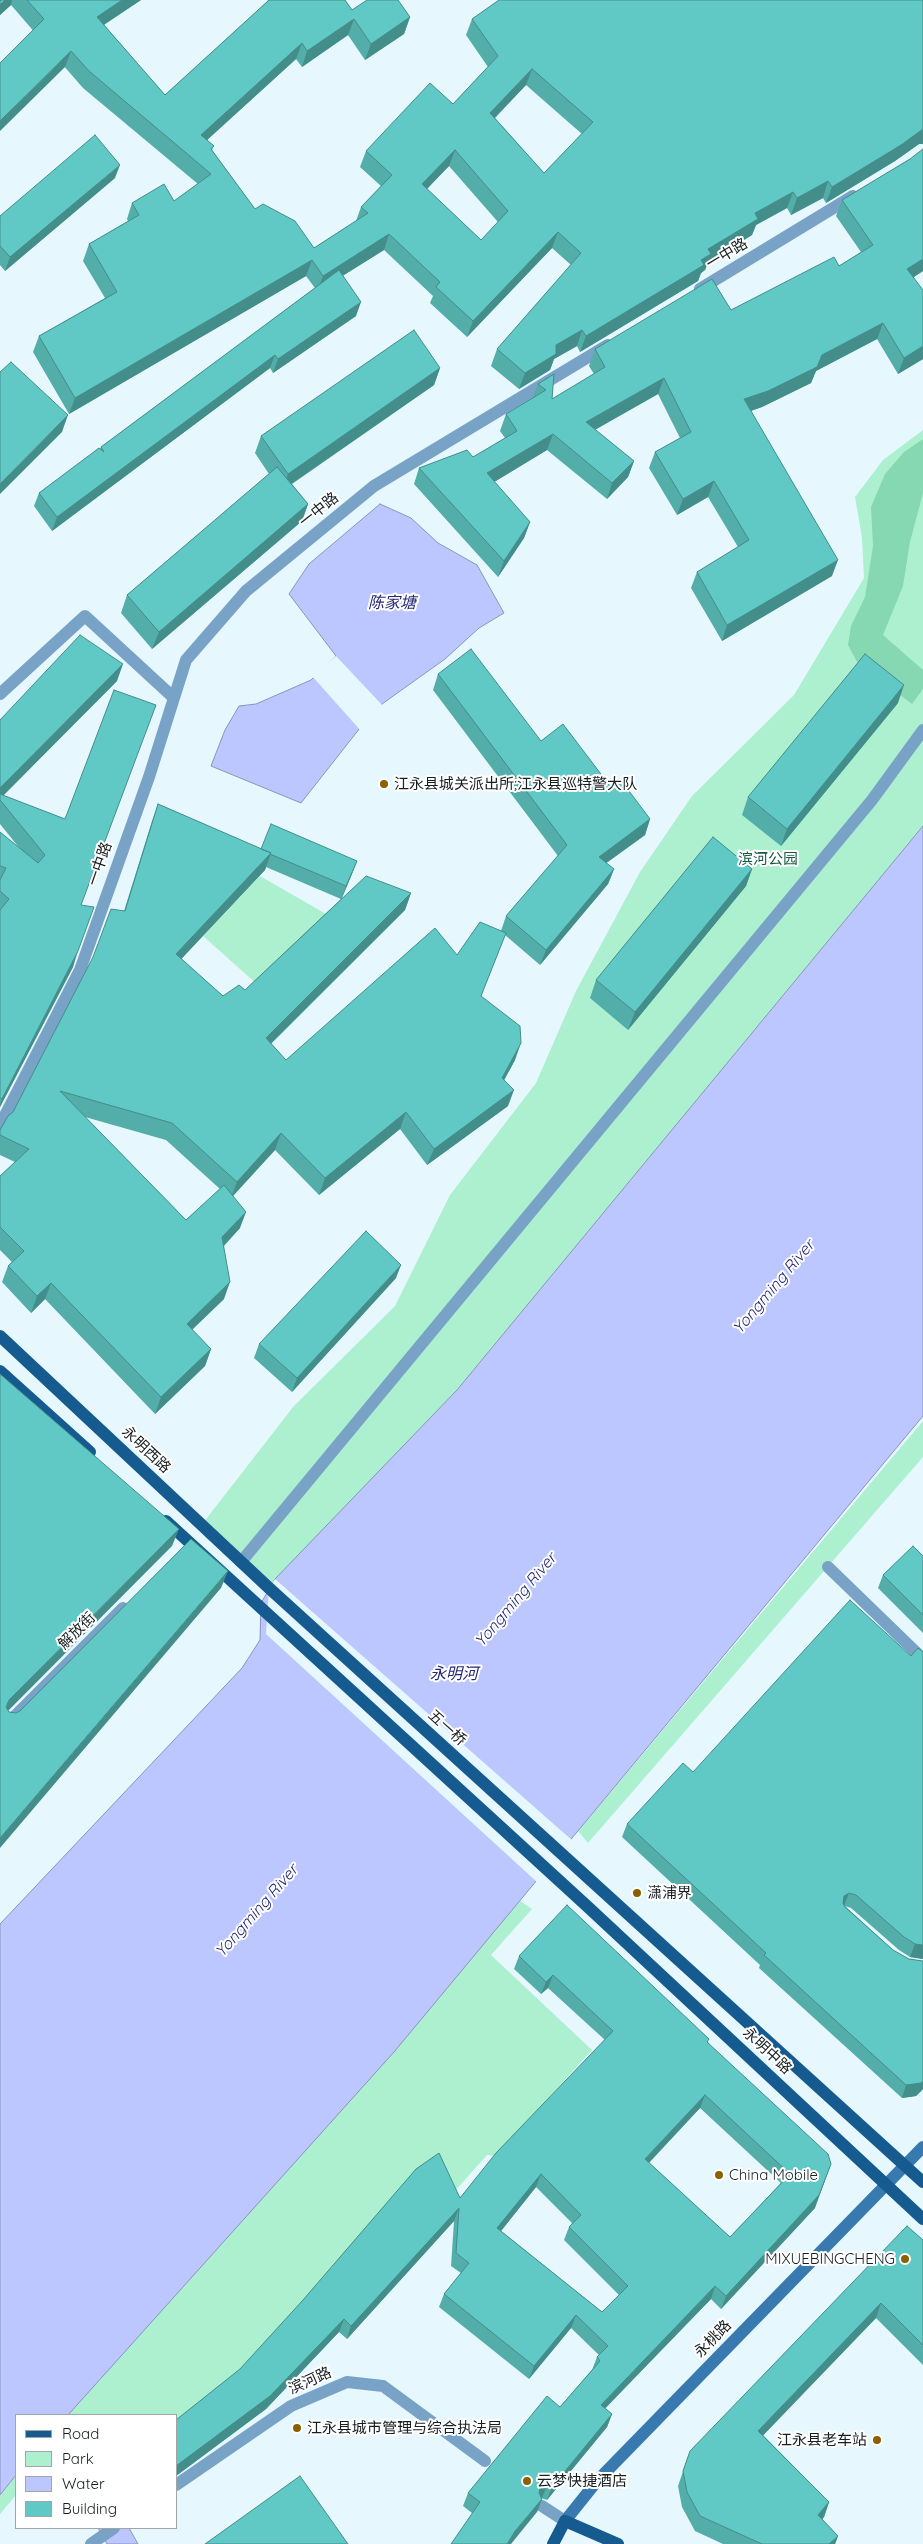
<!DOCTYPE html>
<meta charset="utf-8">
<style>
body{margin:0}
#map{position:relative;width:923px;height:2544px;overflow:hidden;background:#e6f8fe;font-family:Quicksand,sans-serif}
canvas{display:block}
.legend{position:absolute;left:15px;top:2414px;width:162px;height:115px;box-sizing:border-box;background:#fff;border:1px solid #a2a5a6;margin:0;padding:6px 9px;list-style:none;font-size:15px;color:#171e20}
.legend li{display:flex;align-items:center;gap:10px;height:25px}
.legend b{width:25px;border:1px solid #a2a5a6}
</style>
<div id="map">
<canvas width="923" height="2544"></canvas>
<ul class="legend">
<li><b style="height:6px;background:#165b8f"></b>Road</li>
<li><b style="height:14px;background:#acf0d0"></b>Park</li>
<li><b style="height:14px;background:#bbc7fe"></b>Water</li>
<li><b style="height:14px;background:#60c9c5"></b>Building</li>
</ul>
</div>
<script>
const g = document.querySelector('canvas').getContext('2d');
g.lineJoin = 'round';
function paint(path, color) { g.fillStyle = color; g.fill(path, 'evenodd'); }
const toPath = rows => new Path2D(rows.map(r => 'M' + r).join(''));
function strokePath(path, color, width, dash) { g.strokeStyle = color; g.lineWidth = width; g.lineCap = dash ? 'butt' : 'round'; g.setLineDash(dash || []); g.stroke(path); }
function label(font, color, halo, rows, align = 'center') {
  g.font = font + ' Quicksand,"Noto Sans SC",sans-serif'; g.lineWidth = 4; g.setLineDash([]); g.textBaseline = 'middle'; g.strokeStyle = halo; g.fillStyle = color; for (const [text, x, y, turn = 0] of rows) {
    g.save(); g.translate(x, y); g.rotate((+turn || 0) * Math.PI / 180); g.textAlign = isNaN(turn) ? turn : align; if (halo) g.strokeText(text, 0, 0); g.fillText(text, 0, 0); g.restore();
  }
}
paint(toPath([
 [923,430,923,826,457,1390,270,1588,203,1523,293,1407,395,1306,450,1195,536,1083,576,991,640,872,692,796,794,695,864,578,862,538,855,497,883,460],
 [260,876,333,918,259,986,203,936],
 [923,1421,923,1457,588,1843,578,1831],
 [520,1901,532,1909,491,1955,592,2050,496,2156,487,2155,446,2201,291,2322,176,2429,176,2415,67,2415,261,2198],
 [16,2475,16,2495,0,2514,0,2495]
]), '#acf0d0');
paint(toPath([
 [923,439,923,493,910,542,903,586,883,635,923,670,923,689,912,704,857,662,848,645,851,626,865,597,873,546,871,507,885,474,904,452]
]), '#86d8b3');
const water = toPath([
 [380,504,411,518,438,543,477,565,504,613,479,628,445,659,382,704,360,728,301,803,211,766,225,730,239,706,256,704,311,680,336,656,289,594,309,564,380,504],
 [923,826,923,1416,394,2052,68,2415,16,2415,16,2475,0,2495,0,1924,242,1668,260,1640,261,1603,275,1579,457,1390,923,826],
 [98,2528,129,2528,138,2544,107,2544,98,2528]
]);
paint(water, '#bbc7fe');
strokePath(water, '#8a94bb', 1);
paint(toPath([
 [336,656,383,706,361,731,312,676],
 [275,1579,573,1841,538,1883,266,1634,269,1588]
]), '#e6f8fe');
strokePath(toPath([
 [700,289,853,196],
 [0,694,85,616,174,698],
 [0,1125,80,970,149,777,186,660,246,591,374,486,608,345],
 [241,1562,872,800,923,730],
 [828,1567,923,1659],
 [8,1723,123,1608],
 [176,2485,291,2406,347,2382,383,2386,485,2461],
 [542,2506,565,2521],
 [91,2544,114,2528]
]), '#79a2c7', 12);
strokePath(toPath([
 [565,2521,597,2481,923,2147]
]), '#3879af', 12);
strokePath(toPath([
 [0,1336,269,1588,923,2182],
 [0,1371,90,1452],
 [166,1521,588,1907,923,2219],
 [553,2544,565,2521,618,2544]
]), '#165b8f', 12);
paint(toPath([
 [0,0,141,0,104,25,165,95,267,2,268,0,345,0,352,10,410,17,404,34,365,60,348,35,302,67,296,59,207,140,214,146,212,150,255,209,314,248,356,221,361,207,381,186,360,167,366,151,453,104,488,67,466,35,472,19,919,144,895,161,826,203,823,198,791,215,787,208,756,225,752,235,708,262,705,270,701,273,698,281,580,352,577,346,554,359,550,370,519,389,491,366,497,349,571,265,552,248,467,337,430,303,433,296,384,250,342,276,356,316,273,373,270,368,52,531,34,506,39,493,100,449,101,447,315,288,306,276,69,414,33,352,39,336,105,298,83,261,89,244,128,221,127,219,132,203,174,201,198,184,83,88,11,5,0,15],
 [526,85,582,134,544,173,495,118],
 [449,166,498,222,481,240,427,189],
 [910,159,923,271,914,277,923,359,898,374,877,339,816,371,811,383,762,407,751,411,832,576,722,641,691,588,697,572,738,547,708,497,677,515,649,468,655,452,680,438,658,394,595,430,634,461,628,477,607,499,547,450,494,482,530,522,524,538,498,577,414,484,419,468,473,457,505,438,500,431,506,414,533,397,538,384,554,374,552,399,594,374,589,366,595,349,731,310,839,266,861,252,836,216,842,200],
 [115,178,5,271,0,265,0,216],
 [440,368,434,385,292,484,308,504,302,521,152,649,121,613,127,595,269,474,255,453,261,436],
 [438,674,610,786,650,819,645,835,606,863,614,869,608,884,540,965,505,935,481,996,515,1060,504,1080,508,1106,427,1165,400,1129,319,1195,275,1150,233,1196,240,1228,224,1246,224,1299,192,1330,211,1349,205,1366,155,1414,45,1299,31,1313,2,1282,8,1266,12,1262,0,1250,0,1176,15,1162,0,1155,0,1130,13,1112,124,911,152,821,158,804,261,849,357,861,342,898,411,893,405,910,271,1044,286,1060,457,955,501,931,506,916,558,856,433,690],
 [266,867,341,899,245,990,223,996,181,959,265,870],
 [85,1117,166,1140,220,1189,186,1220],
 [117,681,3,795,81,905,73,967,0,1107,0,832,21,850,0,824,0,720],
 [898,703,781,846,742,815,748,797],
 [752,869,746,886,628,1030,590,998,596,980],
 [396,1278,292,1392,254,1358,259,1344],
 [923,1556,923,1633,878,1588,883,1575],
 [923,1652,923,1959,910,1957,899,1950,851,1908,845,1906,893,1950,909,1959,923,1961,923,2089,916,2096,902,2098,759,1968,760,1965,622,1837,627,1824,693,1772,911,1656],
 [519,1956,708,2042,815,2208,721,2309,711,2299,605,2408,612,2414,607,2427,547,2500,541,2498,542,2499,537,2512,472,2513,463,2506,468,2493,560,2407,592,2370,597,2357,599,2355,571,2328,529,2379,439,2307,444,2294,461,2273,451,2266,454,2221,347,2339,339,2332,266,2409,176,2476,176,2420,460,2198,605,2040,548,1988,541,1994,514,1969],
 [700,2108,781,2183,730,2237,649,2163],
 [536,2187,572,2223,569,2227,564,2240,619,2295,602,2312,501,2231],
 [923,2240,923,2365,876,2318,763,2435,829,2502,824,2517,822,2519,838,2536,835,2544,723,2544,695,2531,682,2507,678,2486,690,2451]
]), '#53ada9');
paint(toPath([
 [5,0,12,0,11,5,0,15,0,5],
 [122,0,141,0,91,33,97,17],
 [410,17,404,34,365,60,371,44],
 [354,19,348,35,302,67,307,51],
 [302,43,296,59,195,151,201,135],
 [71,51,65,67,0,131,0,121],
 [532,69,526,85,484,129,490,113],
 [923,129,923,144,919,144,895,161,826,203,832,187],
 [455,150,449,166,416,200,422,184],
 [120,165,115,178,5,271,10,257],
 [828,181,823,198,791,215,797,198],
 [793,192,787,208,756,225,752,235,708,262,705,270,701,273,698,281,580,352,586,336,701,260,708,249,755,213],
 [558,232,552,248,467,337,473,321],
 [389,234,384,250,317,292,323,276],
 [923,259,923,271,901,285,907,269],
 [312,260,306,276,69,414,75,398],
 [361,302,356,316,273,373,278,359],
 [883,323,877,339,816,371,811,383,762,407,738,415,744,399,822,355],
 [582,330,577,346,554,359,550,370,519,389,525,373,556,345],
 [923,346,923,359,898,374,904,358],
 [275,355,270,368,52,531,57,517],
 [440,368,434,385,281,491,288,474],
 [664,378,658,394,580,438,586,422],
 [68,415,62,432,0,494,0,484],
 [553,434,547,450,481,490,487,473],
 [634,461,628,477,607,499,612,483],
 [714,481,708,497,677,515,683,499],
 [308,504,302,521,152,649,159,632],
 [530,522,524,538,498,577,504,561],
 [838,560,832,576,722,641,727,625],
 [123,664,117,681,0,799,0,788],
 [904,685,898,703,781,846,787,829],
 [650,819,645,835,594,872,599,857],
 [271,853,265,870,170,971,176,954],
 [357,861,352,874,341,900,346,886],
 [614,869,608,884,540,965,546,950],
 [752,869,746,886,628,1030,635,1012],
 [411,893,405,910,259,1055,266,1038],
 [78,951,73,967,0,1107,0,1104,2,1099],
 [521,1043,515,1060,496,1095,502,1078],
 [514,1090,508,1106,427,1165,434,1149],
 [406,1112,400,1129,319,1195,325,1178],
 [281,1133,275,1150,231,1198,237,1182],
 [246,1212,240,1228,216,1254,222,1237],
 [401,1265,396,1278,292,1392,297,1378],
 [230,1282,224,1299,180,1341,187,1324],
 [51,1283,45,1299,31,1313,37,1296],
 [211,1349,205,1366,155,1414,161,1397],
 [179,1529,172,1546,2,1717,9,1700],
 [228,1571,221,1588,0,1848,0,1838],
 [849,1893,844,1906,840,1909,844,1896],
 [915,1944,923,1945,923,1959,910,1957],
 [553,1975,548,1988,541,1994,546,1982],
 [923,2081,923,2089,916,2096,902,2098,906,2085],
 [705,2095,700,2108,640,2172,645,2159],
 [831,2164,815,2208,721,2309,726,2296],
 [541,2174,536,2187,493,2241,497,2228],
 [459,2208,454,2221,347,2339,351,2326],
 [715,2286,711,2299,596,2418,601,2405],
 [881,2303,876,2318,753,2446,758,2431],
 [576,2315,571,2328,529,2379,534,2366],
 [344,2319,339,2332,266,2409,176,2476,176,2466],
 [612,2414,607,2427,547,2500,552,2487],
 [547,2485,542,2498,536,2501,540,2488],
 [542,2499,537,2512,511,2544,507,2544,515,2531],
 [829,2502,824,2517,813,2530,818,2515],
 [838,2536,835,2544,829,2544]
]), '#438d8a');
const building = toPath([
 [0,0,5,0,0,5,0,0],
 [27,0,122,0,97,17,165,95,269,0,345,0,352,10,367,0,398,0,410,17,371,44,354,19,307,51,302,43,201,135,214,146,211,149,255,209,263,204,295,221,314,248,368,213,361,207,392,175,366,151,430,83,453,104,498,56,472,19,499,0,923,0,923,129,901,145,832,187,828,181,797,198,793,192,755,213,758,219,708,249,711,254,701,260,704,265,586,336,582,330,556,345,556,354,525,373,497,349,581,253,558,232,473,321,436,287,440,282,389,234,323,276,312,260,75,398,39,336,117,292,89,244,139,215,132,203,164,184,174,201,211,174,89,71,71,51,0,121,0,63,44,19,27,0],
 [532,69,593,122,544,173,490,113,532,69],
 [455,150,508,211,481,240,422,184,455,150],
 [95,135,120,165,10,257,0,246,0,216,95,135],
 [923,149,923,259,907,269,923,290,923,346,904,358,883,323,822,355,817,367,768,391,744,399,838,560,727,625,697,572,749,540,714,481,683,499,655,452,691,432,664,378,586,422,634,461,612,483,553,434,487,473,530,522,504,561,419,468,467,450,473,457,517,431,506,414,546,390,538,384,554,374,552,399,605,367,595,349,712,279,731,310,834,257,839,266,873,245,842,200,910,159,923,149],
 [339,270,361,302,278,359,275,355,57,517,39,493,99,448,104,452,101,447,339,270],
 [414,330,440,368,288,474,261,436,414,330],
 [11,362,68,415,0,484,0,372,11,362],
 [277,467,308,504,159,632,127,595,277,467],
 [80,635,123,664,0,788,0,720,80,635],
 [471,649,541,741,563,724,610,786,620,779,650,819,599,857,614,869,546,950,506,916,567,845,438,674,471,649],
 [865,654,904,685,787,829,748,797,865,654],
 [114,690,156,705,81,905,94,907,78,951,2,1099,0,1098,0,910,9,899,0,891,0,880,6,868,0,866,0,832,38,863,45,855,0,800,0,794,65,819,114,690],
 [158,804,271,853,176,954,223,996,239,985,245,990,366,876,411,893,266,1038,286,1060,435,928,457,955,480,922,506,933,481,996,520,1026,521,1043,502,1078,514,1090,434,1149,406,1112,325,1178,281,1133,237,1182,172,1123,60,1091,186,1220,224,1185,246,1212,222,1237,230,1282,187,1324,211,1349,161,1397,51,1283,37,1296,8,1266,24,1251,0,1227,0,1176,29,1149,0,1135,0,1130,8,1116,13,1112,93,957,111,909,125,911,158,804],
 [271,824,357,861,346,886,270,854,271,853,261,849,271,824],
 [713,837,752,869,635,1012,596,980,713,837],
 [366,1231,401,1265,297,1378,259,1344,366,1231],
 [0,1374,179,1529,9,1700,6,1707,9,1712,16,1713,20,1711,191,1539,228,1571,0,1838,0,1374],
 [913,1546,923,1556,923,1615,883,1575,913,1546],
 [850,1600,911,1656,918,1648,923,1652,923,1945,915,1944,904,1937,856,1895,849,1893,844,1896,843,1903,845,1907,893,1950,909,1959,923,1961,923,2081,921,2083,906,2085,764,1955,766,1953,627,1824,683,1763,693,1772,850,1600],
 [567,1905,709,2039,707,2042,828,2154,831,2164,819,2195,726,2296,715,2286,601,2405,612,2414,552,2487,547,2485,540,2488,539,2493,542,2499,515,2531,507,2544,451,2544,480,2502,468,2493,547,2396,560,2407,600,2361,597,2357,608,2346,576,2315,534,2366,444,2294,469,2263,456,2253,459,2208,351,2326,344,2319,270,2396,176,2466,176,2420,240,2369,303,2300,416,2169,439,2153,460,2198,496,2153,613,2031,553,1975,546,1982,519,1956,567,1905],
 [705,2095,790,2174,730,2237,645,2159,705,2095],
 [541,2174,581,2215,569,2227,628,2286,602,2312,497,2228,541,2174],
 [907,2226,923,2240,923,2345,881,2303,758,2431,829,2502,818,2515,838,2536,829,2544,762,2544,700,2516,687,2492,683,2471,690,2451,907,2226],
 [300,2476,348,2544,205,2544,300,2476]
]);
paint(building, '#60c9c5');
strokePath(building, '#438d8a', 1);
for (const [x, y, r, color] of [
 [384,784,5,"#896100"],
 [637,1893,5,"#896100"],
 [719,2175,5,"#896100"],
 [905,2259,5,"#896100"],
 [297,2428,5,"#896100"],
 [877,2440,5,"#896100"],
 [527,2481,5,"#896100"]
]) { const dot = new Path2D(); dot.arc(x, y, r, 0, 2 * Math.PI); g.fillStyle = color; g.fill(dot); strokePath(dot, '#fff', 2); }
label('15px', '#171e20', '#fff', [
 ["一中路",727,254,-31],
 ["一中路",319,510,-39],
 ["一中路",100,864,-71],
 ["永明西路",146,1450,43],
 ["解放街",77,1631,-45],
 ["五一桥",447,1728,42],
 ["永明中路",767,2051,43],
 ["永桃路",713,2339,-46],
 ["滨河路",310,2381,-24]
]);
label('15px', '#171e20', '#fff', [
 ["江永县城关派出所;江永县巡特警大队",394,784],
 ["潇浦界",647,1893],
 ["China Mobile",729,2175],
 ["MIXUEBINGCHENG",895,2259,"right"],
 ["江永县城市管理与综合执法局",307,2428],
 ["江永县老车站",867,2440,"right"],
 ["云梦快捷酒店",537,2481]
], 'left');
label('15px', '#1a5a41', '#fff', [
 ["滨河公园",768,859]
]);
label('italic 16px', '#242873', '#fff', [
 ["陈家塘",392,603],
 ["Yongming River",774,1287,-50],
 ["Yongming River",516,1600,-50],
 ["永明河",454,1674],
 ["Yongming River",257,1911,-49]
]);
</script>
